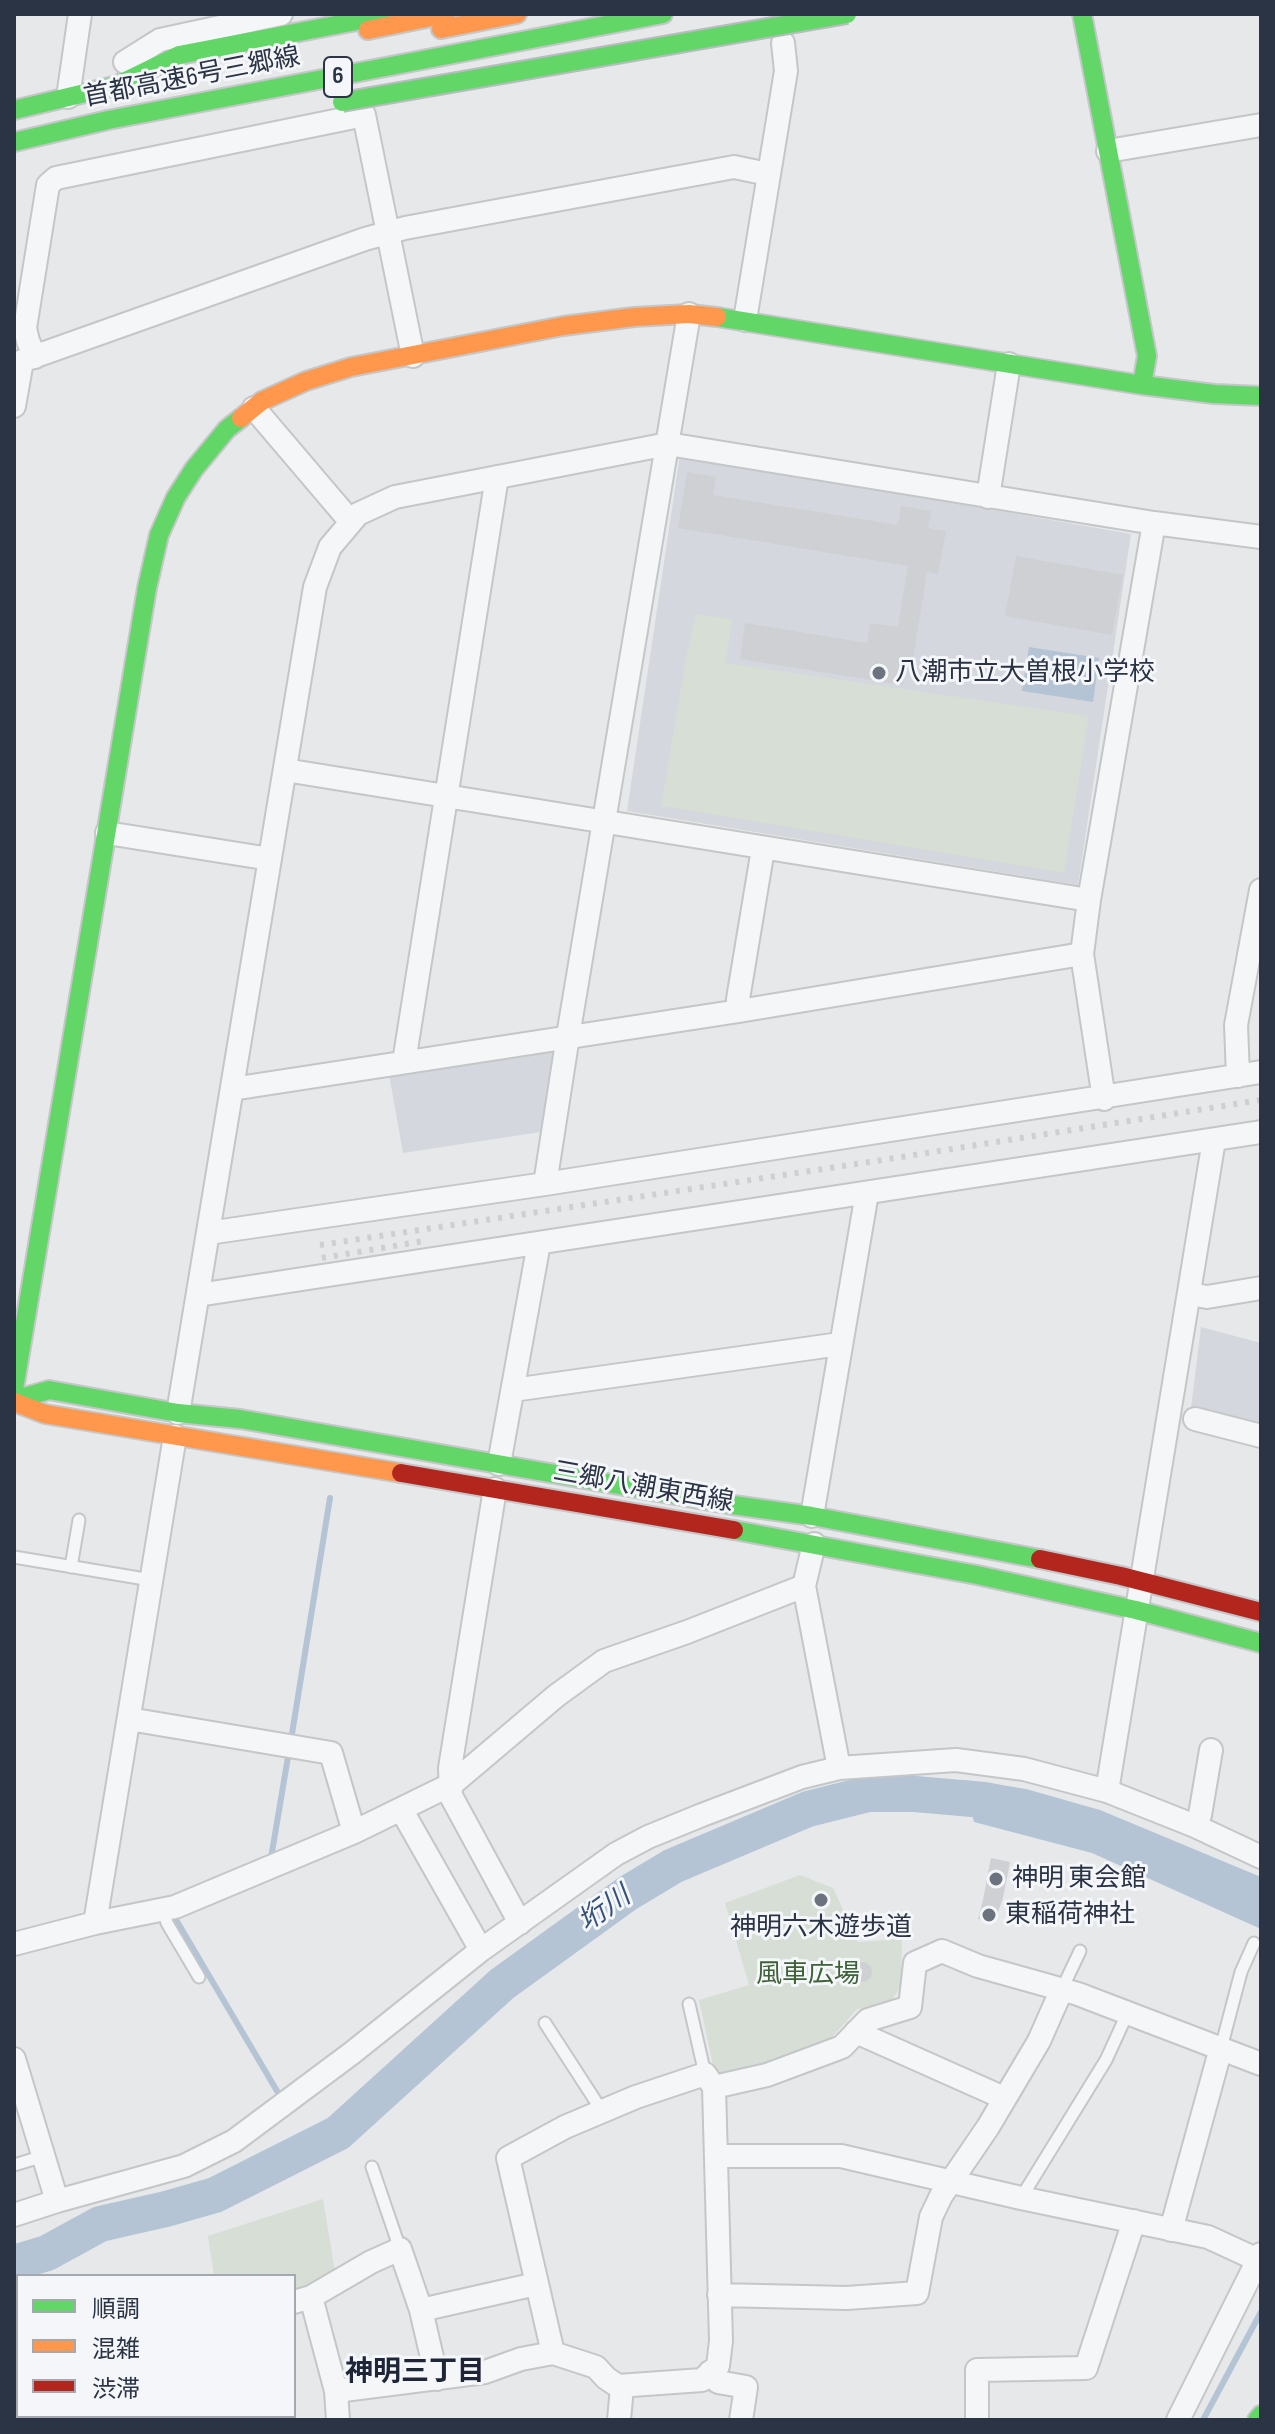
<!DOCTYPE html>
<meta charset="utf-8">
<style>
body{margin:0}
#map{position:relative;width:1275px;height:2434px;overflow:hidden;background:#e6e8ea;font-family:"Sofia Sans Condensed","Noto Sans JP",sans-serif}
canvas{display:block}
.frame{position:absolute;inset:0;border:16px solid #2b3445;pointer-events:none}
.legend{position:absolute;left:16px;top:2274px;width:280px;height:144px;box-sizing:border-box;background:#f4f6f9;border:2px solid #a4a8b1;margin:0;padding:10px 14px;list-style:none;font-size:24px;color:#2b3445}
.legend li{display:flex;align-items:center;gap:16px;height:40px}
.legend b{width:40px;border:2px solid #a4a8b1}
</style>
<div id="map">
<canvas width="1275" height="2434"></canvas>
<div class="frame"></div>
<ul class="legend">
<li><b style="height:10px;background:#63d668"></b>順調</li>
<li><b style="height:10px;background:#ff974d"></b>混雑</li>
<li><b style="height:10px;background:#b3261e"></b>渋滞</li>
</ul>
</div>
<script>
const g = document.querySelector('canvas').getContext('2d');
g.lineJoin = 'round';
function paint(path, color) { g.fillStyle = color; g.fill(path, 'evenodd'); }
const toPath = rows => new Path2D(rows.map(r => 'M' + r).join(''));
function strokePath(path, color, width, dash) { g.strokeStyle = color; g.lineWidth = width; g.lineCap = dash ? 'butt' : 'round'; g.setLineDash(dash || []); g.stroke(path); }
function label(font, color, halo, rows, align = 'center') {
  g.font = font + ' "Sofia Sans Condensed","Noto Sans JP",sans-serif'; g.lineWidth = 6; g.setLineDash([]); g.textBaseline = 'middle'; g.strokeStyle = halo; g.fillStyle = color; for (const [text, x, y, turn = 0] of rows) {
    g.save(); g.translate(x, y); g.rotate((+turn || 0) * Math.PI / 180); g.textAlign = isNaN(turn) ? turn : align; if (halo) g.strokeText(text, 0, 0); g.fillText(text, 0, 0); g.restore();
  }
}
paint(toPath([
 [680,455,1131,534,1078,885,627,811],
 [552,1047,559,1053,547,1131,403,1153,389,1074],
 [1201,1327,1261,1343,1261,1427,1191,1408]
]), '#d4d7dd');
paint(toPath([
 [696,614,732,619,726,663,1089,716,1064,873,661,806,687,652],
 [800,1875,833,1888,858,1942,902,1939,901,1986,891,2001,857,2009,828,2042,724,2076,713,2065,699,2000,749,1985,725,1903],
 [323,2199,335,2272,294,2292,294,2276,214,2276,208,2236]
]), '#d6ded6');
paint(toPath([
 [1029,647,1099,658,1093,702,1022,691],
 [964,1780,1026,1789,1100,1810,1261,1877,1261,1929,1092,1853,974,1822]
]), '#b4c4d5');
strokePath(toPath([
 [291,1740,330,1498],
 [271,1858,289,1751],
 [175,1918,277,2091],
 [1203,2420,1261,2312]
]), '#b4c4d5', 6);
strokePath(toPath([
 [14,2263,47,2253,100,2224,166,2209,215,2195,338,2133,502,1984,628,1893,673,1866,808,1809,868,1794,915,1794,984,1800,1016,1806]
]), '#b4c4d5', 36);
paint(toPath([
 [687,472,716,477,713,495,898,525,901,506,931,511,928,528,946,531,938,574,927,572,913,659,907,658,903,685,740,659,745,623,867,643,870,623,898,627,908,566,678,528],
 [1016,556,1123,575,1112,635,1005,616],
 [991,1858,1010,1862,1003,1898,994,1923,978,1919,983,1900],
 '852 1972a10 10 0 1 1 20 0a10 10 0 1 1-20 0Z'
]), '#ced0d3');
const lane = toPath([
 [14,1557,151,1580],
 [71,1567,79,1520],
 [163,1910,167,1923,199,1977],
 [1062,1989,1080,1951],
 [689,2004,705,2074],
 [545,2023,602,2111],
 [1221,2048,1241,1972,1254,1943],
 [14,2165,44,2156],
 [372,2167,400,2249],
 [1021,2198,1106,2060,1128,2012],
 [14,2391,18,2420]
]);
const street = toPath([
 [125,62,160,40,281,14],
 [68,97,80,14],
 [364,115,413,356],
 [1108,151,1261,125],
 [745,320,786,71,783,43],
 [35,357,28,341,25,328,48,185,56,178,364,115],
 [14,406,22,361,365,239,405,228,734,167,768,174],
 [254,408,351,522],
 [988,497,1009,364],
 [285,770,1089,900],
 [107,833,270,859],
 [739,1011,738,999,763,849],
 [404,1062,497,477],
 [1238,1076,1236,1025,1261,890],
 [232,1089,739,1011,1082,954],
 [1104,1099,1082,954,1089,900,1154,523],
 [545,1184,568,1036,689,314],
 [208,1233,545,1184,1261,1072],
 [1190,1294,1207,1297,1261,1288],
 [198,1295,1261,1132],
 [513,1390,840,1344],
 [178,1413,315,587,330,547,358,514,395,497,668,444,1154,523,1261,537],
 [1195,1419,1261,1436],
 [499,1464,539,1243],
 [495,1489,450,1768,451,1796,520,1923],
 [812,1516,867,1193],
 [814,1544,804,1586,839,1768],
 [129,1719,331,1753,354,1832],
 [1107,1791,1214,1140],
 [401,1809,481,1950],
 [1195,1826,1200,1815,1211,1750],
 [95,1923,175,1436],
 [14,1944,95,1923,175,1907,354,1832,452,1784,556,1696,604,1661,687,1632,804,1586],
 [856,2032,1004,2098],
 [14,2059,57,2201],
 [717,2156,841,2156,1021,2198,1208,2237,1258,2260],
 [14,2215,57,2201,184,2166,234,2141,352,2053,481,1950,616,1854,648,1837,702,1815,802,1777,839,1768,956,1760,1024,1769,1107,1791,1195,1826,1261,1857],
 [1171,2230,1221,2048],
 [719,2295,847,2298,917,2293,931,2217,941,2196,988,2127,1039,2041,1062,1989],
 [311,2297,336,2391,338,2420],
 [294,2302,311,2297,371,2262,400,2249,421,2310,437,2379],
 [421,2310,536,2284],
 [553,2353,508,2158,565,2127,636,2097,705,2074,714,2087],
 [710,2372,718,2382,746,2387,741,2420],
 [336,2391,485,2372,521,2359,553,2353,596,2367,606,2378,618,2386,702,2380,718,2366,721,2341,714,2087,767,2075,842,2047,868,2020,910,2007,915,1963,942,1951,978,1966,1078,1994,1261,2064],
 [230,2416,267,2420],
 [619,2420,622,2387],
 [977,2420,977,2370,1086,2368,1134,2221],
 [1178,2420,1261,2254]
]);
const fast = toPath([
 [1082,14,1147,356,1142,385],
 [115,86,179,55,393,14],
 [14,110,139,80],
 [14,142,108,120,663,14],
 [717,317,1142,385,1214,394,1261,396],
 [14,1389,147,588,159,535,176,497,194,469,227,429,241,418],
 [14,1400,49,1390,178,1413,240,1419,733,1505,812,1516,1040,1559],
 [734,1530,977,1575,1136,1610,1261,1643],
 [1257,2420,1261,2415]
]);
const slow = toPath([
 [441,29,517,14],
 [368,30,446,14],
 [241,418,262,401,306,381,351,367,563,326,634,317,689,314,717,317],
 [14,1402,45,1414,401,1473]
]);
const jam = toPath([
 [401,1473,734,1530],
 [1040,1559,1121,1576,1261,1612]
]);
strokePath(lane, '#c4c6c8', 15);
strokePath(street, '#c4c6c8', 26);
strokePath(fast, '#c4c6c8', 22);
strokePath(slow, '#c4c6c8', 22);
strokePath(jam, '#c4c6c8', 22);
strokePath(lane, '#f5f6f7', 11);
strokePath(street, '#f5f6f7', 22);
strokePath(fast, '#63d668', 18);
strokePath(slow, '#ff974d', 18);
strokePath(jam, '#b3261e', 18);
strokePath(toPath([
 [320,1245,876,1161,1261,1100],
 [322,1258,424,1241]
]), '#cecfd2', 6, [4, 8]);
const fastBridge = toPath([
 [342,102,847,14]
]);
strokePath(fastBridge, '#b8bbbf', 22, []);
strokePath(fastBridge, '#63d668', 18);
for (const [x, y, r, color] of [
 [879,673,8,"#6c737f"],
 [996,1879,8,"#6c737f"],
 [821,1900,8,"#6c737f"],
 [989,1915,8,"#6c737f"]
]) { const dot = new Path2D(); dot.arc(x, y, r, 0, 2 * Math.PI); g.fillStyle = color; g.fill(dot); strokePath(dot, '#f4f6f9', 3); }
for (const [x, y, w] of [
 [338,77,28]
]) { const box = new Path2D(); box.roundRect(x - w / 2, y - 20, w, 40, 6); g.fillStyle = '#f4f6f9'; g.fill(box); strokePath(box, '#2b3445', 2); }
label('bold 24px', '#2b3445', null, [
 ["6",338,77]
]);
label('26px', '#2b3445', '#f4f6f9', [
 ["首都高速6号三郷線",192,78,-11],
 ["三郷八潮東西線",643,1488,10]
]);
label('26px', '#2b3445', '#f4f6f9', [
 ["八潮市立大曽根小学校",895,673],
 ["神明 東会館",1012,1879],
 ["東稲荷神社",1005,1915],
 ["神明六木遊歩道",821,1928,"center"]
], 'left');
label('26px', '#3f6138', '#f4f6f9', [
 ["風車広場",808,1975]
]);
label('italic 28px', '#34527a', '#f4f6f9', [
 ["垳川",605,1910,-35]
]);
label('bold 28px', '#1d2536', '#f4f6f9', [
 ["神明三丁目",415,2373]
]);
</script>
